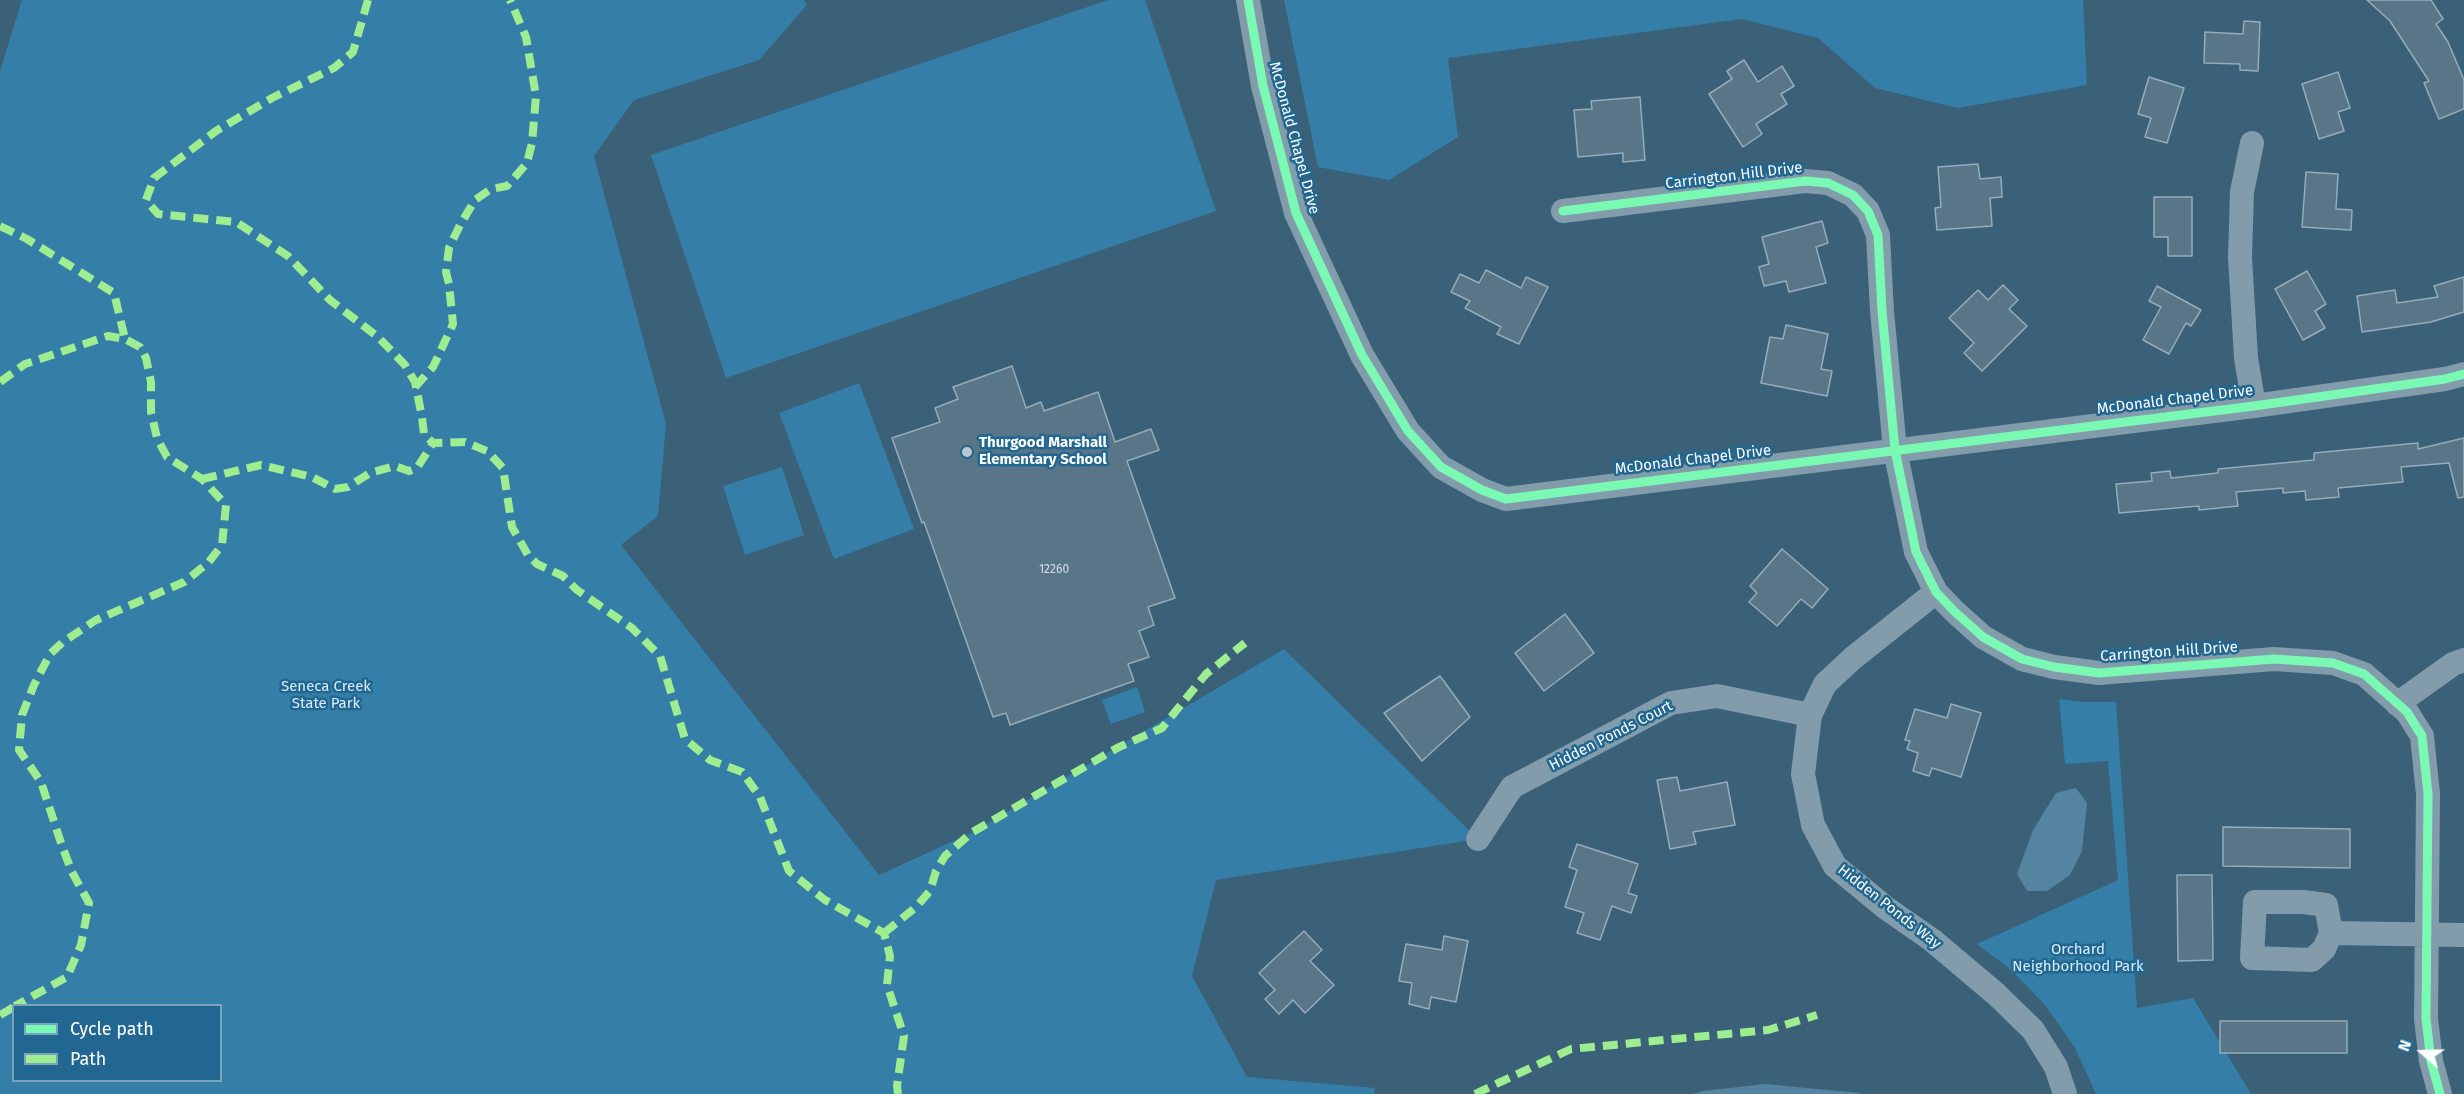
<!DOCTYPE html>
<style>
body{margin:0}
#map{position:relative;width:2464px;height:1094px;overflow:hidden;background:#3a6178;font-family:"Fira Sans",sans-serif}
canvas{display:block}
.legend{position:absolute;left:12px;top:1004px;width:210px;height:78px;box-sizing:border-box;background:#216791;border:2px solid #7aa4bd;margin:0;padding:8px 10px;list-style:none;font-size:18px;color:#fff}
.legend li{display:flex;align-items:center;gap:12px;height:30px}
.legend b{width:30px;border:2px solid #7aa4bd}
.north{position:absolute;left:2392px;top:1022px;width:60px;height:60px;-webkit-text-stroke:4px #216791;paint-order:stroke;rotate:290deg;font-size:16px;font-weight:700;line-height:24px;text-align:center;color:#fff}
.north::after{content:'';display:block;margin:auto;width:21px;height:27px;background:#fff;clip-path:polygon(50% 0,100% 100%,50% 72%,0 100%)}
</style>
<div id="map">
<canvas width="2464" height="1094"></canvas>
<ul class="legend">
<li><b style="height:8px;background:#7af9b4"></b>Cycle path</li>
<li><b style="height:8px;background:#9fed91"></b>Path</li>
</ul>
<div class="north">N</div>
</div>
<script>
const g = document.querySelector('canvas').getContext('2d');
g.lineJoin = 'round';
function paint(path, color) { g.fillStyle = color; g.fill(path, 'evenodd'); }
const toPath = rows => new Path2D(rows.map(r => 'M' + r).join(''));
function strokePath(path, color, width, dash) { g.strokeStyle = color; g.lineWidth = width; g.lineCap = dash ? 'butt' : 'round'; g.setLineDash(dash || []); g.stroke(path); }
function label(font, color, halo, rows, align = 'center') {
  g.font = font + ' "Fira Sans",sans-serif'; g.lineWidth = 5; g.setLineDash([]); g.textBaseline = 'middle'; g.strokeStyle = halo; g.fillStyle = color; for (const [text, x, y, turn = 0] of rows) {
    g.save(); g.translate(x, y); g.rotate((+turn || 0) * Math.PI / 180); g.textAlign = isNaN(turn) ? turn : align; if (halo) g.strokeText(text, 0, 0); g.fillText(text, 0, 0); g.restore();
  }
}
paint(toPath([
 [22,0,804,0,807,5,759,60,634,100,594,156,666,424,658,516,621,545,879,875,971,833,1284,649,1478,839,1216,880,1192,976,1247,1077,1375,1088,1374,1094,0,1094,0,71],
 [14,1006,220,1006,220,1080,14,1080],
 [1108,0,1145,0,1216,211,726,378,651,155],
 [1284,0,2083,0,2087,85,1958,108,1875,88,1818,38,1742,19,1448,58,1458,137,1389,180,1318,167],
 [859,383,914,529,834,559,779,413],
 [782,467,804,535,745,555,723,486],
 [1137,687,1145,712,1111,724,1102,700],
 [2059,699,2084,702,2116,702,2137,1008,2193,998,2251,1094,2096,1094,2075,1048,2045,1005,2009,968,1977,944,2118,880,2108,761,2065,764]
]), '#357ea8');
paint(toPath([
 [2076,788,2087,803,2082,851,2070,875,2047,891,2027,891,2017,874,2033,830,2056,793],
 [1765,1084,1859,1093,1861,1094,1692,1094,1703,1091]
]), '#54849f');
const building = toPath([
 [2367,0,2431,0,2443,19,2436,24,2448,42,2464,80,2464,109,2439,119,2424,83,2429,81,2390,21,2367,0],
 [2244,21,2260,22,2258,71,2240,70,2240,64,2204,63,2205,32,2243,34,2244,21],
 [1744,60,1758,82,1782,66,1794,86,1781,94,1787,104,1756,124,1762,134,1743,147,1709,94,1732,79,1727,71,1744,60],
 [2338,72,2350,108,2338,112,2344,131,2319,139,2302,84,2338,72],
 [2149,77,2184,88,2167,143,2145,137,2151,118,2138,114,2149,77],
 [1640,97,1645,160,1623,162,1623,153,1578,157,1574,110,1592,109,1591,101,1640,97],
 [1978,164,1980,179,2001,177,2002,197,1990,198,1992,226,1937,230,1935,208,1941,207,1938,167,1978,164],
 [2306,172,2338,174,2336,209,2352,210,2351,230,2302,227,2306,172],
 [2154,197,2192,197,2192,256,2168,256,2168,237,2154,237,2154,197],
 [1822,221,1828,243,1816,247,1826,283,1789,292,1786,281,1764,286,1759,267,1769,264,1762,237,1822,221],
 [1486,270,1521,288,1526,277,1548,287,1519,344,1497,334,1501,327,1465,308,1470,301,1451,292,1460,274,1479,283,1486,270],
 [2307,271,2326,304,2315,311,2325,328,2303,340,2275,289,2307,271],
 [2464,277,2464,312,2431,322,2362,332,2357,296,2395,290,2397,303,2438,297,2434,286,2464,277],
 [2003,285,2018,300,2009,309,2027,326,1982,371,1964,353,1974,343,1949,318,1978,290,1988,300,2003,285],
 [2157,286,2201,310,2191,326,2186,323,2169,354,2143,340,2161,307,2149,301,2157,286],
 [1786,325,1828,334,1821,369,1832,371,1827,396,1761,383,1770,337,1783,339,1786,325],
 [1012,366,1026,408,1041,402,1044,411,1098,392,1115,442,1151,429,1159,450,1127,461,1175,598,1148,607,1154,625,1139,631,1149,657,1128,664,1134,681,1010,725,1006,713,993,717,924,522,922,523,892,438,940,422,935,408,958,399,953,387,1012,366],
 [2464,438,2464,497,2458,498,2449,463,2401,467,2403,482,2338,488,2339,497,2306,500,2305,491,2283,493,2283,488,2236,492,2238,506,2199,510,2199,506,2119,513,2116,484,2152,481,2151,473,2170,471,2171,478,2218,473,2218,469,2314,460,2314,453,2418,443,2418,449,2464,438],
 [1782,549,1828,589,1812,608,1801,599,1777,626,1749,602,1757,593,1750,586,1782,549],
 [1565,614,1594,653,1544,691,1515,653,1565,614],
 [1440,676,1470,717,1422,761,1384,713,1440,676],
 [1951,704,1981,713,1961,777,1932,768,1929,776,1913,771,1918,753,1907,749,1910,741,1905,740,1915,709,1947,718,1951,704],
 [1677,777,1680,791,1727,782,1735,825,1693,832,1696,844,1670,849,1657,780,1677,777],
 [2223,827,2350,829,2350,868,2223,866,2223,827],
 [1577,844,1638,864,1628,893,1637,896,1631,913,1612,906,1600,940,1577,933,1584,913,1565,907,1577,870,1569,867,1577,844],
 [2177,875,2212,875,2213,960,2178,961,2177,875],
 [1304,931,1322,950,1310,961,1334,985,1305,1013,1293,1000,1279,1014,1265,999,1275,990,1259,973,1304,931],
 [1444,936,1468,941,1456,1002,1431,997,1429,1009,1409,1004,1412,983,1399,981,1406,944,1442,950,1444,936],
 [2220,1021,2347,1021,2347,1053,2220,1053,2220,1021]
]);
paint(building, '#587688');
strokePath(building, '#96acb9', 1.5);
strokePath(toPath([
 [1248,0,1263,86,1296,213,1362,355,1408,431,1441,467,1482,490,1506,499,2254,406,2445,379,2464,374],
 [2252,143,2242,192,2240,257,2246,358,2254,406],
 [1563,211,1805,181,1828,183,1853,195,1868,211,1878,235,1882,311,1895,450,1916,552,1936,592,1954,611,1983,637,2022,659,2054,667,2099,673,2274,659,2333,663,2364,674,2407,712,2422,736,2428,794,2426,1019,2431,1061,2440,1094],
 [1936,592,1853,658,1825,684,1810,715,1803,774,1813,825,1835,866,1886,908,1932,940,1996,994,2033,1030,2056,1067,2065,1094],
 [2397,704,2453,664,2464,660],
 [1478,839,1512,787,1671,703,1717,696,1810,715],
 [2331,933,2324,949,2312,960,2252,958,2255,902,2303,902,2326,905,2331,933,2464,935]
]), '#829cab', 24);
strokePath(toPath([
 [368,0,353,52,334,68,272,98,216,131,154,178,146,200,158,214,236,222,288,256,330,300,378,337,405,365,415,382,422,417,424,434,433,443,465,442,487,451,503,468,512,527,528,555,537,564,563,576,577,590,632,628,660,656,685,739,710,760,742,772,760,797,789,871,825,900,884,933,890,956,887,985,904,1036,897,1086,898,1094],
 [0,226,27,239,114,293,125,339],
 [0,382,25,364,108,336,125,339,140,347,146,358,151,382,151,412,157,438,167,457,202,479,226,505,222,545,208,563,184,582,96,620,63,642,50,654,34,685,22,715,19,750,41,782,62,846,72,872,89,903,81,945,67,977,15,1006],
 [415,387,433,367,453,324,449,284,446,272,449,248,460,225,475,200,491,189,507,186,527,163,532,143,536,96,526,37,510,0],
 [202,479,261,465,312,477,335,489,348,487,370,473,395,466,409,471,417,468,433,443],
 [884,933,916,907,930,891,936,871,945,856,971,833,1117,748,1162,728,1206,674,1245,643],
 [0,1015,14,1007],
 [1475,1094,1571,1049,1768,1030,1817,1015]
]), '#9fed91', 8, [15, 8]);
strokePath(toPath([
 [1248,0,1263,86,1296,213,1362,355,1408,431,1441,467,1482,490,1506,499,2254,406,2445,379,2464,374],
 [1563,211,1805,181,1828,183,1853,195,1868,211,1878,235,1882,311,1895,450,1916,552,1936,592,1954,611,1983,637,2022,659,2054,667,2099,673,2274,659,2333,663,2364,674,2407,712,2422,736,2428,794,2426,1019,2431,1061,2440,1094]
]), '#7af9b4', 9);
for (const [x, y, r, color] of [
 [967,452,6,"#bac8d0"]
]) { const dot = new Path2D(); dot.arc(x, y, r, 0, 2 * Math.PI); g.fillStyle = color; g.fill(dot); strokePath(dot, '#216791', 2); }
label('12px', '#d5dde1', null, [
 ["12260",1054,570]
]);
label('15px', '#fff', '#216791', [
 ["McDonald Chapel Drive",1294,138,75],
 ["Carrington Hill Drive",1734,176,-7],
 ["McDonald Chapel Drive",2175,400,-7],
 ["McDonald Chapel Drive",1693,460,-7],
 ["Carrington Hill Drive",2169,652,-4],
 ["Hidden Ponds Court",1611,736,-27],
 ["Hidden Ponds Way",1889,907,38]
]);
label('bold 15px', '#fff', '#216791', [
 ["Thurgood Marshall",979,443],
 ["Elementary School",979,460]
], 'left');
label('15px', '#d7edf9', '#216791', [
 ["Seneca Creek",326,687],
 ["State Park",326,704],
 ["Orchard",2078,950],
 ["Neighborhood Park",2078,967]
]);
</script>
